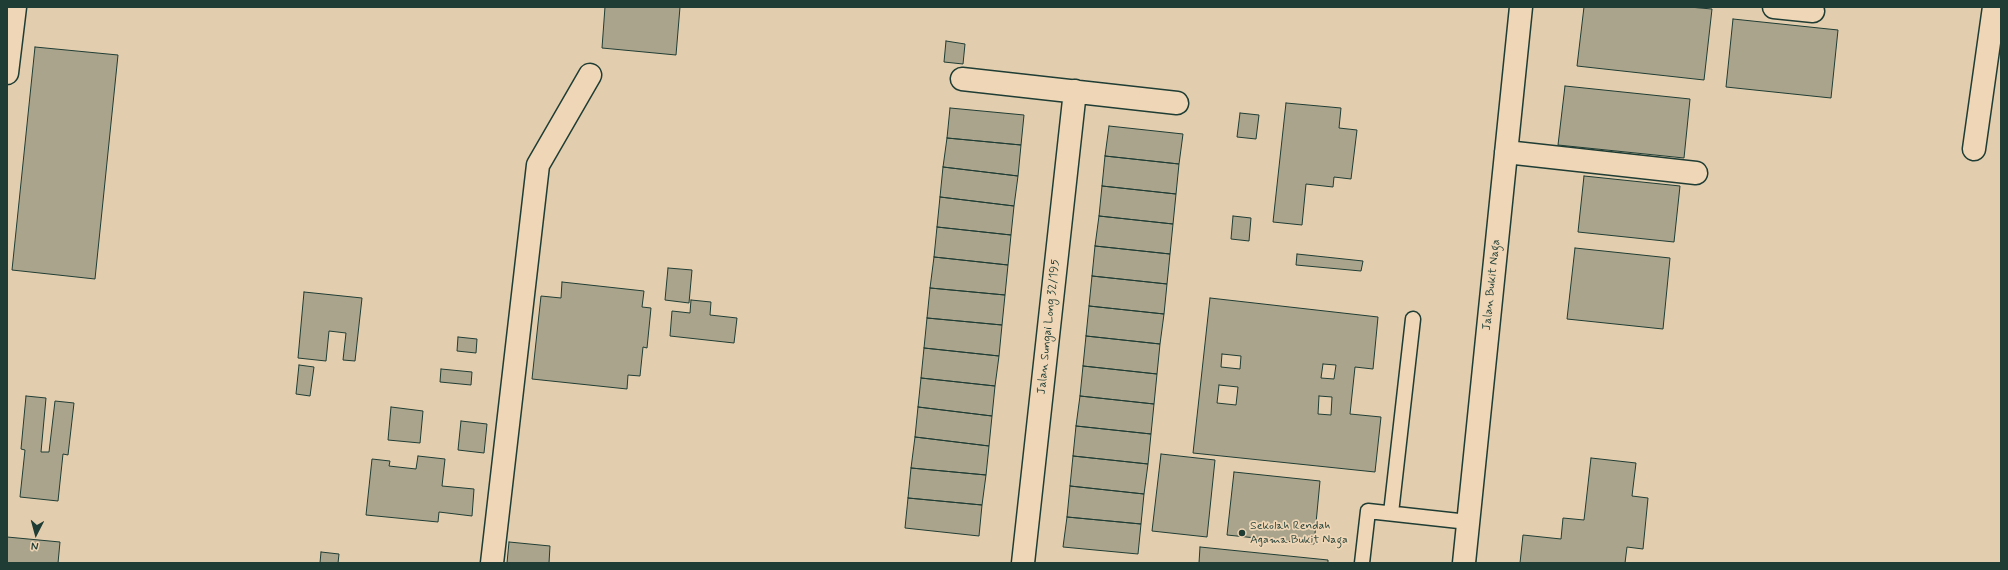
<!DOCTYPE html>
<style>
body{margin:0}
#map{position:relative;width:2008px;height:570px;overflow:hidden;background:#e2cdae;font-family:Mynerve,sans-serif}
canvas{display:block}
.frame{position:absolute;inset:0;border:8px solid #1f3d34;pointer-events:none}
.north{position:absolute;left:16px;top:514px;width:40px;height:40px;-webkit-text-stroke:3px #eed6b6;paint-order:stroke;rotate:186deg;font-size:11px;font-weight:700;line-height:16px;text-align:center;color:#1f3d34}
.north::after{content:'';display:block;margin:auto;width:14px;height:18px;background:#1f3d34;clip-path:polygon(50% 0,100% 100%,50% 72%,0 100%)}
</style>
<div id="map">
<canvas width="2008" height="570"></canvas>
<div class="frame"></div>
<div class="north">N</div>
</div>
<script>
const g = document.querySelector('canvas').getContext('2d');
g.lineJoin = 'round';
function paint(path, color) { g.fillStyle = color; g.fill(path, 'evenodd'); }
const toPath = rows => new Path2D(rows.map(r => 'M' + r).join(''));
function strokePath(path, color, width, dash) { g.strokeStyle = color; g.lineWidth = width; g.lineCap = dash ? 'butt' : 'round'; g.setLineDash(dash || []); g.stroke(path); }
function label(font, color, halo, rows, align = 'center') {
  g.font = font + ' Mynerve,sans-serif'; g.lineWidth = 3.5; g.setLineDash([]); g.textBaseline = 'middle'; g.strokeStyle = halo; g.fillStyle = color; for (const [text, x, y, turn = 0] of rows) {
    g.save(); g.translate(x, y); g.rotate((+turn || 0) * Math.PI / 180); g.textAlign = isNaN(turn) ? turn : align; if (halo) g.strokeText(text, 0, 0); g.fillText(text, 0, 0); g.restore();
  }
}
const building = toPath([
 [605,7,680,7,676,55,602,48,605,7],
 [1584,7,1689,7,1712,9,1704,80,1577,66,1584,7],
 [1733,19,1838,30,1831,98,1726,87,1733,19],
 [946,41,965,44,963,64,944,62,946,41],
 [35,47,118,55,95,279,12,270,35,47],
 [1565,86,1690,99,1684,158,1558,145,1565,86],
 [1286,103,1341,108,1339,128,1357,130,1351,179,1334,177,1333,187,1306,184,1302,225,1273,222,1286,103],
 [950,108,1024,115,1021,145,947,138,950,108],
 [1240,113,1259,115,1256,139,1237,137,1240,113],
 [1109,126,1183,134,1179,164,1105,156,1109,126],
 [947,138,1021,145,1018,176,943,167,947,138],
 [1105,156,1179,164,1176,194,1102,186,1105,156],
 [943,167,1018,176,1014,206,940,197,943,167],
 [1584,176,1680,186,1674,242,1578,232,1584,176],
 [1102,186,1176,194,1173,224,1099,216,1102,186],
 [940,197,1014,206,1011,235,937,227,940,197],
 [1099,216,1173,224,1170,254,1095,246,1099,216],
 [1233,216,1251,218,1249,241,1231,239,1233,216],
 [937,227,1011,235,1008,265,934,257,937,227],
 [1095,246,1170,254,1167,284,1092,276,1095,246],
 [1575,248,1670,258,1663,329,1567,319,1575,248],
 [1297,254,1363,261,1361,271,1296,265,1297,254],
 [934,257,1008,265,1005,295,930,288,934,257],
 [668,268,692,270,689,303,665,300,668,268],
 [1092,276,1167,284,1164,314,1089,306,1092,276],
 [562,282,644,291,642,307,651,308,647,348,643,347,640,376,628,375,627,389,532,379,541,296,561,298,562,282],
 [930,288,1005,295,1002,325,927,318,930,288],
 [304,292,362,298,355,361,343,360,346,333,329,331,326,361,298,358,304,292],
 [1210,298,1378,317,1373,369,1355,367,1350,414,1381,417,1375,472,1193,453,1210,298],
 [1222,354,1241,356,1240,369,1221,367,1222,354],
 [1323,364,1336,365,1334,379,1321,378,1323,364],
 [1219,385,1238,387,1236,405,1217,403,1219,385],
 [1319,396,1332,397,1331,415,1318,414,1319,396],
 [691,300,711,302,710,315,737,318,734,343,670,336,672,311,690,313,691,300],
 [1089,306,1164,314,1160,344,1086,336,1089,306],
 [927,318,1002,325,999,356,924,348,927,318],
 [1086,336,1160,344,1157,374,1083,366,1086,336],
 [458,337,477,339,476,353,457,351,458,337],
 [924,348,999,356,995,386,921,378,924,348],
 [299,365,314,367,310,396,296,394,299,365],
 [1083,366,1157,374,1154,404,1080,396,1083,366],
 [441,369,472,372,471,385,440,382,441,369],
 [921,378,995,386,992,416,918,407,921,378],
 [26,396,46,398,41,452,49,452,55,401,74,403,68,455,63,454,58,501,20,497,25,450,21,449,26,396],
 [1080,396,1154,404,1151,434,1076,426,1080,396],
 [391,407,423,411,420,443,388,440,391,407],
 [918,407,992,416,989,446,915,437,918,407],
 [461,421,487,424,484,453,458,450,461,421],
 [1076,426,1151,434,1148,464,1073,456,1076,426],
 [915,437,989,446,986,475,911,468,915,437],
 [1161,454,1215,460,1207,537,1152,531,1161,454],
 [418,456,445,459,442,486,474,489,472,516,439,512,438,522,366,515,372,459,390,461,389,466,416,469,418,456],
 [1073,456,1148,464,1144,494,1070,486,1073,456],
 [1591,458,1636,463,1632,496,1648,498,1643,549,1627,547,1625,563,1520,563,1523,535,1561,539,1563,518,1584,520,1591,458],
 [911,468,986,475,982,505,908,498,911,468],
 [1234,472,1320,481,1314,544,1227,535,1234,472],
 [1070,486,1144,494,1141,524,1067,517,1070,486],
 [908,498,982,505,979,536,905,528,908,498],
 [1067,517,1141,524,1138,554,1063,547,1067,517],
 [7,537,60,542,58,563,7,563,7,537],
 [509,542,550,546,549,563,507,563,509,542],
 [1200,547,1328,560,1328,563,1199,563,1200,547],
 [321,552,339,554,338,563,320,563,321,552]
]);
paint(building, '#aba48c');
strokePath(building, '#1f3d34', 1);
const lane = toPath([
 [1391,513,1413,319],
 [1362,563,1368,511,1468,522]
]);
const street = toPath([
 [1774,7,1813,11],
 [7,73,15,7],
 [962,79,1177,103],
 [1974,149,1994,7],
 [1506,152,1696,173],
 [492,563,538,165,590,75],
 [1023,563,1075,91],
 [1464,563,1521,7]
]);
strokePath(lane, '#1f3d34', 17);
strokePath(street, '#1f3d34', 25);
strokePath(lane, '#eed6b6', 14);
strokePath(street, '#eed6b6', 22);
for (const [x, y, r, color] of [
 [1242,533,4,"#1f3d34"]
]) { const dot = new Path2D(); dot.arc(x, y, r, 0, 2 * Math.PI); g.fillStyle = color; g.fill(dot); strokePath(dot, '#eed6b6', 1.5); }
label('12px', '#1f3d34', '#eed6b6', [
 ["Jalan Bukit Naga",1492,285,-84],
 ["Jalan Sungai Long 32/195",1049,327,-84]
]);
label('12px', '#1f3d34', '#eed6b6', [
 ["Sekolah Rendah",1250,526],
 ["Agama Bukit Naga",1250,540]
], 'left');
</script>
